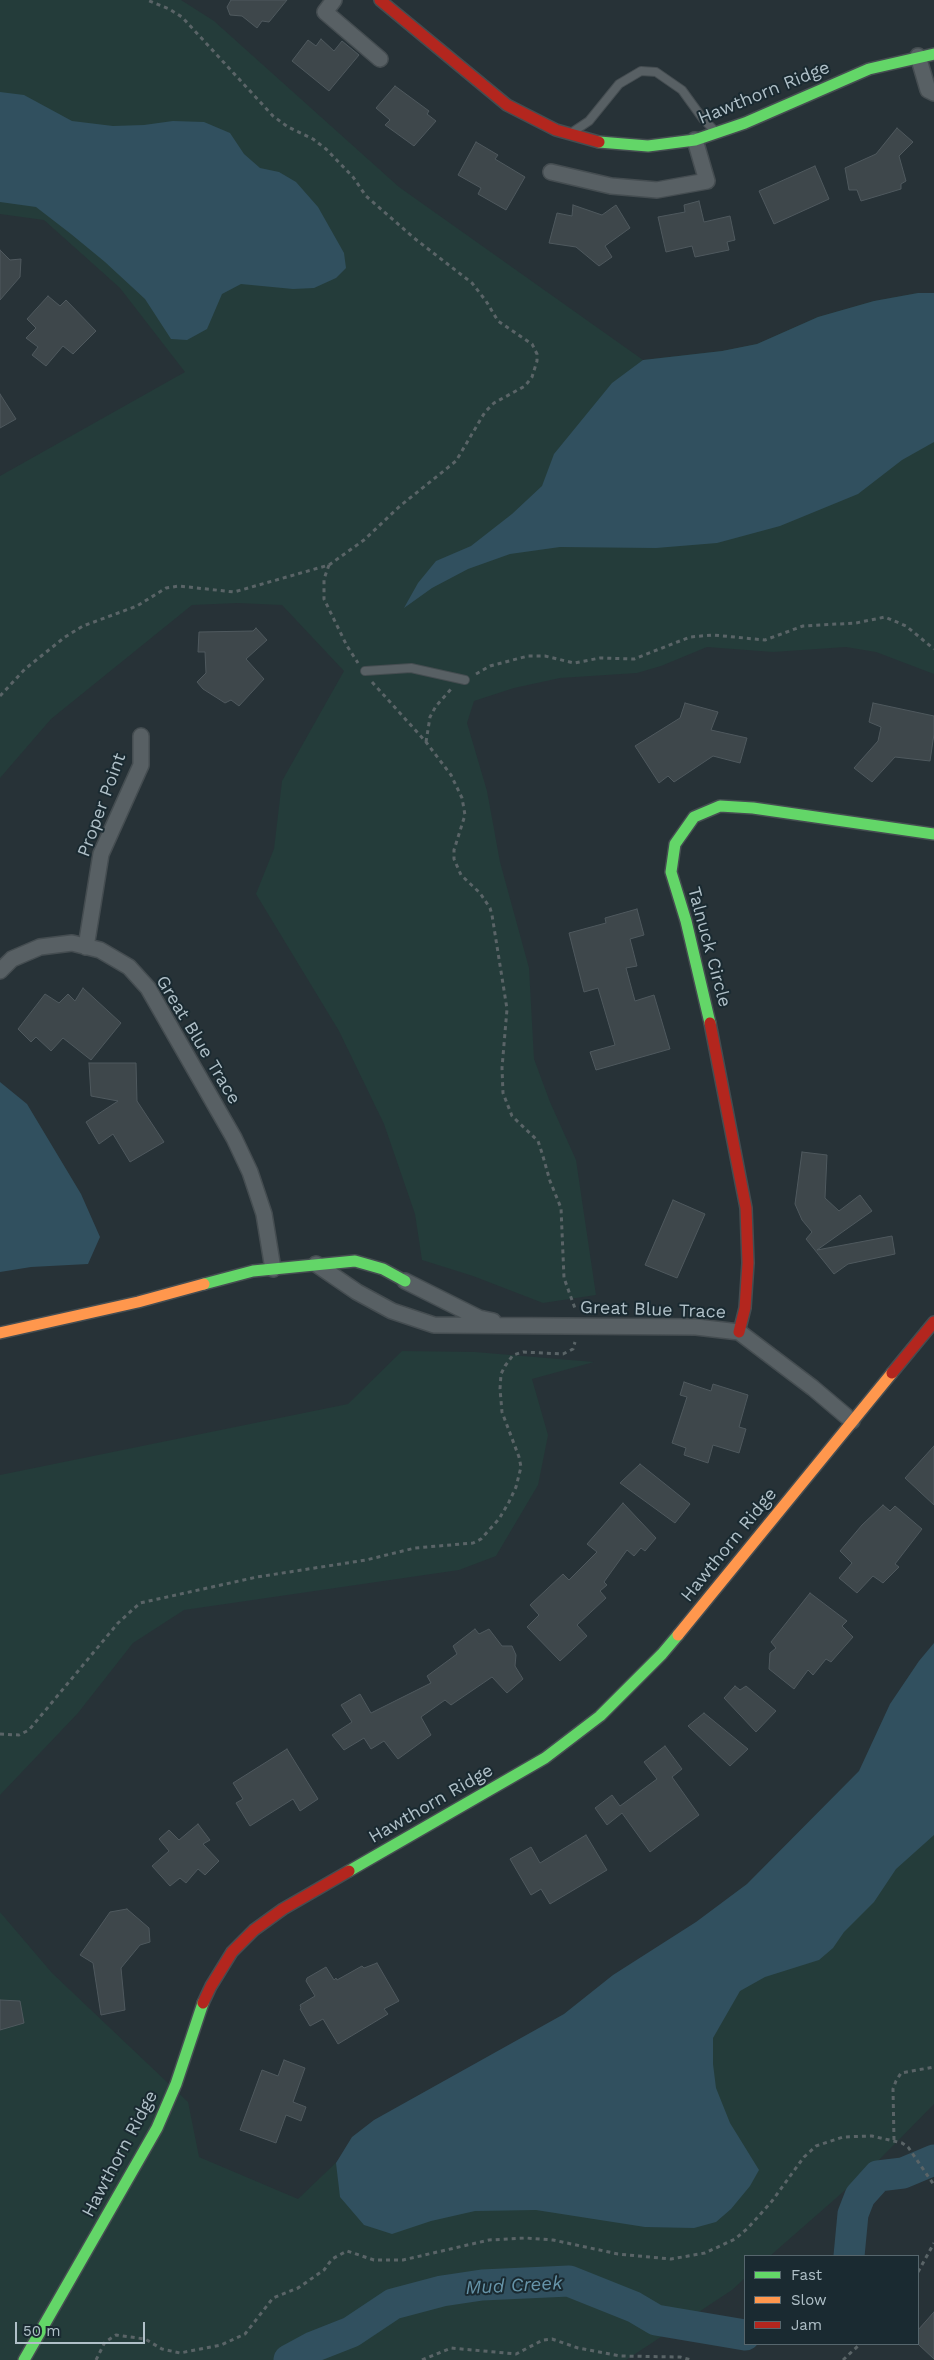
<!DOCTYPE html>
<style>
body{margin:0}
#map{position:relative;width:934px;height:2360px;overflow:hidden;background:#273237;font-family:"Work Sans",sans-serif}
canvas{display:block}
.legend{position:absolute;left:744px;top:2255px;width:175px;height:90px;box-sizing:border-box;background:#1a2a31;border:1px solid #56666d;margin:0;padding:6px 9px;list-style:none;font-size:15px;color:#b0c0c8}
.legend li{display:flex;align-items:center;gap:10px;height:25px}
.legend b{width:25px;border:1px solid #56666d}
.scale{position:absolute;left:15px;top:2322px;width:130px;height:22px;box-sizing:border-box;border:2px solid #b0c0c8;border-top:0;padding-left:6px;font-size:15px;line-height:18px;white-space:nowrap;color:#b0c0c8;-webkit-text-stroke:4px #1a2a31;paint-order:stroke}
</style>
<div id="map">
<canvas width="934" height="2360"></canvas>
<ul class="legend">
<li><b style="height:6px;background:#63d668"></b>Fast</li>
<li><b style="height:6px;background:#ff974d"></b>Slow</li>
<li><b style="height:6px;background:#b3261e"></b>Jam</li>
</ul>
<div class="scale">50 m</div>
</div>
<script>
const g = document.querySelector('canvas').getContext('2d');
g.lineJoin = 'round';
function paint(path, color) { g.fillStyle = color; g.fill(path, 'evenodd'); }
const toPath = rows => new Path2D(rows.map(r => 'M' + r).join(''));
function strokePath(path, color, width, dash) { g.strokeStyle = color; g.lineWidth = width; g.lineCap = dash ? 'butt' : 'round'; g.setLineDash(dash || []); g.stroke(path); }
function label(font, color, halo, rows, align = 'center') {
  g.font = font + ' "Work Sans",sans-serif'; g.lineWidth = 4; g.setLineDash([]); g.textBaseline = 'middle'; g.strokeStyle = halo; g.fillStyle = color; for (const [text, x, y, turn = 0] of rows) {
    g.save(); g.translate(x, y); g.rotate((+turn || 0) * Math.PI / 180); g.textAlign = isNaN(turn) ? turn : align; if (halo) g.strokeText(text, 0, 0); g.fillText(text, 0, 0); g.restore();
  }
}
paint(toPath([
 [0,0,181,0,214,21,399,187,643,360,722,351,757,344,818,317,874,301,918,293,934,293,934,674,876,652,846,647,773,652,707,647,661,666,637,673,560,678,514,688,474,701,467,723,487,791,500,862,529,968,534,1059,550,1102,576,1160,596,1295,543,1303,473,1276,422,1260,415,1214,384,1124,339,1031,256,894,274,849,282,781,344,671,282,605,238,603,192,605,51,719,0,778,0,476,185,372,120,288,44,220,0,214],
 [402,1351,475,1352,594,1362,532,1379,548,1435,538,1485,496,1556,459,1570,184,1610,133,1643,78,1713,0,1795,0,1475,348,1404],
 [934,1681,934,2104,876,2163,770,2256,745,2256,745,2278,732,2290,626,2360,0,2360,0,1912,52,1973,188,2102,199,2157,298,2199,345,2154,683,1950,832,1832]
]), '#243c3a');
paint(toPath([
 [0,92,24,95,72,121,113,126,144,125,173,121,204,122,230,133,244,154,260,168,279,172,296,182,318,207,344,253,346,268,336,278,314,288,293,289,241,284,222,294,207,329,187,340,171,339,145,299,105,262,71,234,36,207,0,202],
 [918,293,934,293,934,442,902,460,858,494,780,526,717,543,656,548,560,547,510,554,468,569,432,588,404,608,418,583,436,561,471,546,512,514,542,486,554,454,612,383,643,360,722,351,757,344,818,317,874,301],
 [0,1082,27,1104,81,1194,100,1237,88,1264,31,1267,0,1272],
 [934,1643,934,1835,896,1869,874,1902,844,1932,833,1948,819,1960,765,1977,740,1991,713,2038,713,2064,716,2088,730,2123,759,2170,750,2186,731,2209,716,2222,694,2228,645,2227,536,2210,475,2211,431,2221,392,2234,364,2225,340,2197,336,2163,352,2137,374,2120,564,2014,613,1975,696,1922,747,1884,859,1771,890,1704,919,1661]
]), '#31505f');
strokePath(toPath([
 [849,2256,853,2214,860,2196,878,2176,903,2173,934,2160],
 [289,2360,313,2347,351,2332,393,2304,442,2291,482,2285,569,2281,634,2307,656,2320,745,2335]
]), '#31505f', 31);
const building = toPath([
 [231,0,287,0,269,22,262,21,257,28,242,16,230,15,227,7,231,0],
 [321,39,334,51,342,41,359,55,329,91,292,61,308,40,316,46,321,39],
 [395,86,429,111,427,114,436,121,414,146,385,125,390,120,376,108,395,86],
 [897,128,913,142,899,156,906,181,901,184,901,189,861,201,857,190,849,190,845,168,876,154,897,128],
 [476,142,498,155,495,159,525,177,506,210,478,194,481,188,458,175,476,142],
 [815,166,829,199,774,224,759,191,815,166],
 [699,201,704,222,730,216,735,240,727,242,729,250,695,257,692,246,666,252,658,217,685,212,684,205,699,201],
 [573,205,602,215,616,205,630,228,605,246,612,257,599,266,576,247,549,243,557,213,572,216,573,205],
 [0,250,10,260,21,259,20,277,0,300,0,250],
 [48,296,60,306,66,300,96,331,73,354,63,346,46,366,32,355,38,347,26,338,36,328,27,319,48,296],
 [0,394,16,419,0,428,0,394],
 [256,628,267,640,246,659,264,679,239,706,231,700,225,703,203,689,197,682,206,673,205,652,198,652,199,632,253,631,256,628],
 [685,703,718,712,711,730,747,738,740,763,713,756,674,782,668,776,659,783,635,746,680,718,685,703],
 [873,703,934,716,934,734,930,761,895,757,872,782,854,768,878,741,881,727,869,722,873,703],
 [637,909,644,935,630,939,637,966,626,968,635,1001,654,995,670,1049,596,1070,590,1052,615,1045,598,988,584,992,569,933,606,923,605,918,637,909],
 [83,988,121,1023,91,1060,63,1038,51,1051,36,1037,31,1042,18,1029,45,994,59,1003,68,994,75,1001,83,988],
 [89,1063,136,1063,137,1101,164,1142,130,1162,113,1134,99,1144,86,1122,118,1101,91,1096,89,1063],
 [802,1152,827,1155,825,1198,839,1211,860,1195,872,1211,817,1250,892,1236,895,1254,848,1264,834,1274,806,1239,812,1232,802,1220,795,1204,802,1152],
 [673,1200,705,1214,677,1278,645,1265,673,1200],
 [684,1382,711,1391,713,1384,748,1395,739,1427,746,1429,739,1453,713,1445,708,1463,684,1455,686,1448,672,1443,687,1397,680,1395,684,1382],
 [934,1446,934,1505,905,1478,934,1446],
 [640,1464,690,1504,675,1523,620,1483,640,1464],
 [623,1503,656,1538,645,1551,641,1548,634,1556,627,1550,604,1582,607,1585,600,1591,606,1598,577,1625,587,1636,560,1661,527,1627,539,1615,530,1605,563,1574,569,1580,597,1552,587,1544,623,1503],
 [883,1505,890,1511,895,1506,922,1529,895,1564,899,1567,883,1583,873,1576,857,1593,839,1578,852,1563,840,1551,862,1525,883,1505],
 [810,1593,847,1621,842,1626,853,1637,831,1662,826,1659,813,1675,808,1670,794,1689,769,1669,770,1653,776,1648,771,1642,810,1593],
 [475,1629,479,1634,489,1629,502,1646,512,1646,516,1655,515,1666,523,1679,507,1693,492,1677,451,1705,445,1700,421,1717,431,1735,398,1759,384,1741,371,1749,364,1738,344,1750,332,1735,352,1722,341,1705,360,1694,371,1713,431,1683,427,1676,457,1654,453,1646,475,1629],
 [735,1686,740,1690,746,1686,776,1711,756,1732,724,1698,735,1686],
 [704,1713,748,1749,730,1766,688,1726,704,1713],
 [665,1746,682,1769,672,1777,699,1815,650,1852,622,1813,607,1825,595,1808,612,1795,620,1806,657,1779,644,1762,665,1746],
 [287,1749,318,1799,300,1811,293,1799,250,1826,236,1803,243,1799,233,1783,287,1749],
 [198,1824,210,1840,203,1844,219,1861,205,1875,198,1869,186,1883,180,1878,170,1886,152,1866,169,1851,159,1839,169,1830,179,1840,198,1824],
 [586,1835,607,1870,550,1904,541,1889,531,1895,510,1859,531,1847,540,1863,586,1835],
 [127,1909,149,1928,150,1942,140,1945,121,1968,125,2010,101,2015,93,1963,80,1955,110,1912,127,1909],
 [377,1963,399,2001,384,2009,388,2014,338,2044,323,2019,310,2026,300,2009,301,2008,300,2005,315,1996,306,1981,307,1978,326,1967,334,1980,336,1978,337,1980,362,1966,364,1968,377,1963],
 [0,2000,20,2001,24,2023,0,2030,0,2000],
 [284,2060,305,2068,293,2102,306,2107,301,2121,286,2115,276,2143,240,2130,262,2070,278,2076,284,2060],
 [934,2312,934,2359,918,2344,918,2330,934,2312]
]);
paint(building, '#3e474b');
strokePath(building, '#4f595e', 1);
const lane = toPath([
 [574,131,589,121,619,84,641,71,656,72,682,90,703,119,713,129],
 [365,671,411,668,465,680]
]);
const street = toPath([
 [334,0,325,12,380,59],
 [918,56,928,90,934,93],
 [551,172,611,186,657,190,707,181,695,140],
 [86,947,101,854,141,765,141,736],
 [0,971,12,959,40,947,72,943,100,950,129,967,148,988,234,1138,250,1172,264,1214,273,1269],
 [316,1264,357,1292,392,1311,434,1325,696,1327,739,1332,813,1388,852,1421],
 [405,1281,479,1318,493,1321]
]);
const fast = toPath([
 [599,142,648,146,695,140,745,123,869,69,934,54],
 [710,1023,686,921,671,872,675,844,694,817,720,806,753,808,934,834],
 [204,1284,253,1271,355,1261,383,1269,405,1281],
 [349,1871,545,1758,600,1716,662,1654,678,1635],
 [24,2360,157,2128,176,2084,203,2003]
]);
const slow = toPath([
 [0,1333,138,1302,204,1284],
 [678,1635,892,1373]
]);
const jam = toPath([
 [380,0,507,105,556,130,599,142],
 [710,1023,746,1208,748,1263,745,1308,739,1332],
 [892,1373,934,1322],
 [203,2003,211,1986,232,1952,254,1930,283,1909,349,1871]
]);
strokePath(lane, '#454d51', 10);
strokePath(street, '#454d51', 18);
strokePath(fast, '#454d51', 14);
strokePath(slow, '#454d51', 14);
strokePath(jam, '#454d51', 14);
strokePath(toPath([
 [329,565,324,579,324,599,347,646,358,663],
 [476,674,490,666,528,656,545,656,574,663,600,658,634,659,690,637,713,635,765,640,803,626,856,623,885,617,906,626,934,649],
 [372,682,426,742,451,775,462,798,465,815,454,850,454,859,461,875,480,893,490,908,492,915,507,1009,502,1068,503,1093,512,1116,538,1141,542,1153,550,1181,561,1208,564,1278,576,1311],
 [0,696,25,669,65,637,83,626,137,606,166,588,179,586,234,592,329,565,364,540,400,506,456,461,485,412,494,403,525,386,532,377,537,361,537,354,532,344,498,321,486,301,472,283,414,238,366,196,353,177,326,149,313,139,288,127,273,116,182,17,169,9,147,0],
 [426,742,430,717,436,706,451,689],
 [0,1734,19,1735,29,1730,118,1623,140,1603,257,1577,366,1560,415,1548,473,1543,481,1539,499,1519,509,1502,516,1487,521,1467,519,1457,502,1412,500,1389,501,1374,505,1366,513,1355,523,1352,563,1354,573,1349,575,1342],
 [894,2140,893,2089,896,2081,901,2073,934,2067],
 [918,2272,934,2243],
 [96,2360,105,2342,116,2335,145,2339,162,2349,180,2353,221,2345,245,2334,273,2298,298,2288,324,2270,332,2259,347,2251,374,2260,403,2260,489,2240,526,2238,553,2240,618,2254,671,2259,705,2253,735,2239,748,2228,772,2201,804,2157,816,2146,843,2137,872,2136,902,2143,908,2147,934,2185],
 [422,2360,451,2348,516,2354,543,2340,552,2339,578,2348,620,2356,680,2357,691,2360],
 [843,2360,860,2344]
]), '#5a6467', 3, [4, 4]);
strokePath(lane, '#586064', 8);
strokePath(street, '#586064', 15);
strokePath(fast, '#63d668', 11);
strokePath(slow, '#ff974d', 11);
strokePath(jam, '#b3261e', 11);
label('18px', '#b0c0c8', '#1a2a31', [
 ["Hawthorn Ridge",764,93,-22],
 ["Proper Point",102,805,-70],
 ["Talnuck Circle",709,947,75],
 ["Great Blue Trace",198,1040,59],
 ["Great Blue Trace",653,1310,2],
 ["Hawthorn Ridge",729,1545,-51],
 ["Hawthorn Ridge",431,1804,-30],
 ["Hawthorn Ridge",120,2154,-62]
]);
label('italic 19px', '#6795aa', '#1a2a31', [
 ["Mud Creek",514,2286,-3]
]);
</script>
